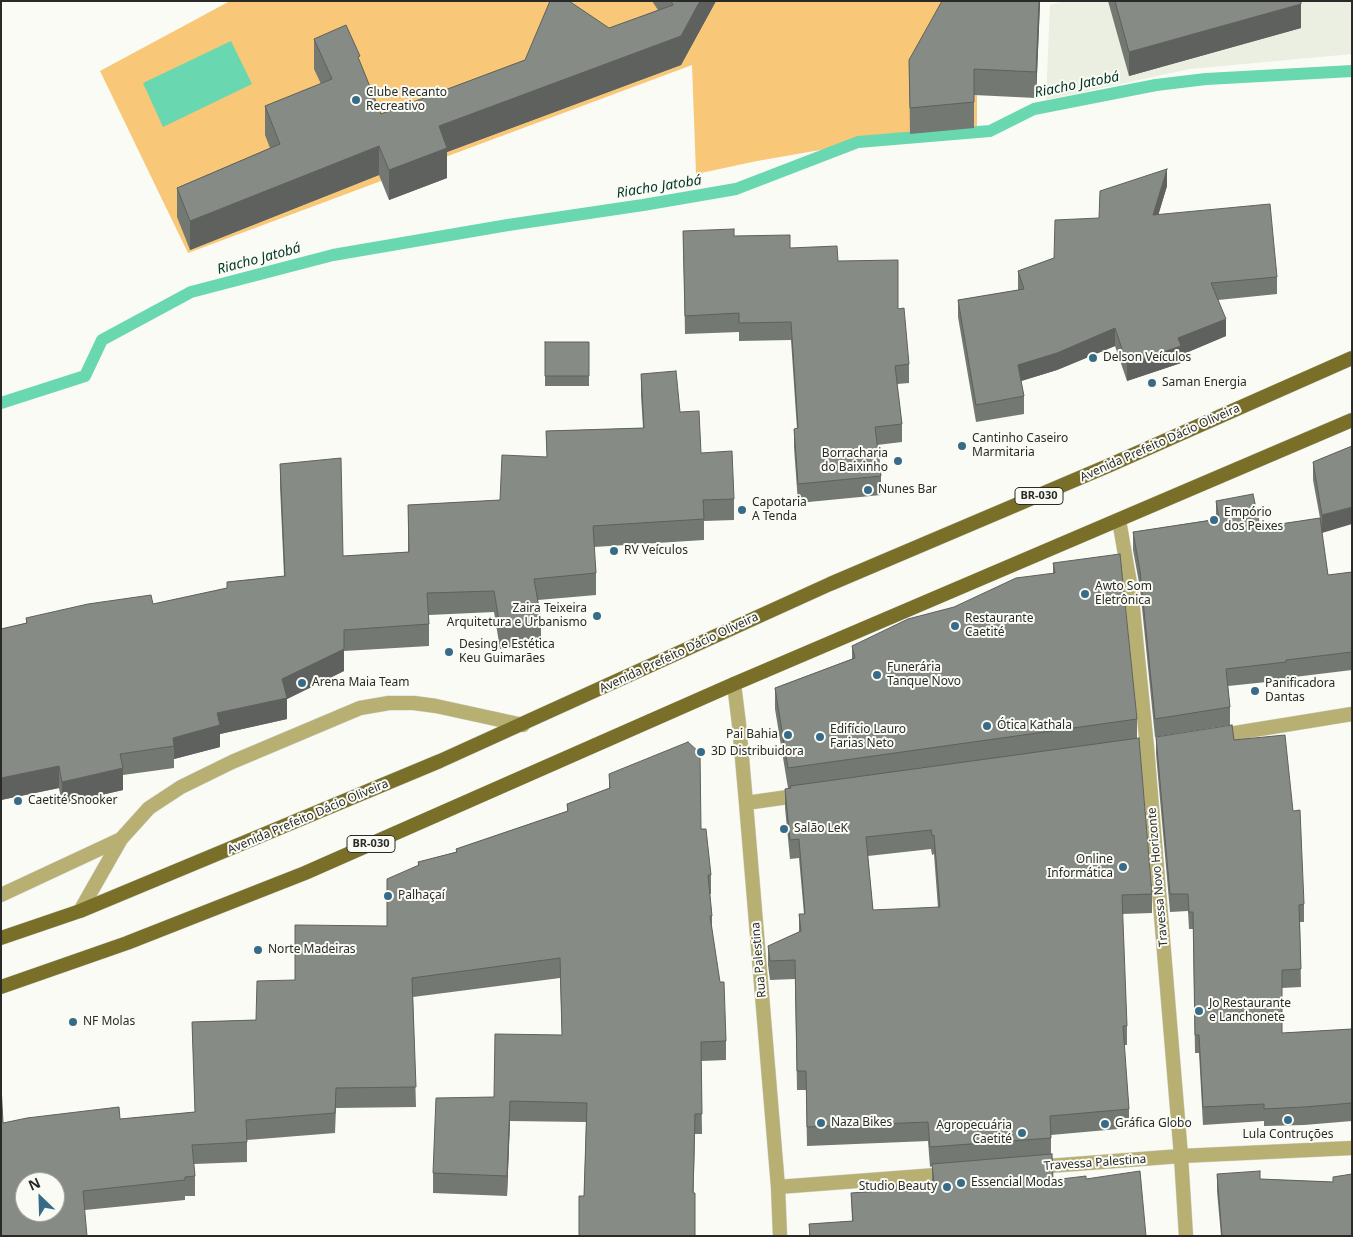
<!DOCTYPE html>
<meta charset="utf-8">
<style>
body{margin:0}
#map{position:relative;width:1353px;height:1237px;overflow:hidden;background:#f9fbf4;font-family:"Noto Sans",sans-serif}
canvas{display:block}
.frame{position:absolute;inset:0;border:2px solid #2a2b28;pointer-events:none}
.north{position:absolute;left:15px;top:1172px;width:50px;height:50px;box-sizing:border-box;background:#f9fbf4;border:1px solid #a6a8a2;border-radius:50%;rotate:336deg;font-size:14px;font-weight:700;line-height:20px;text-align:center;color:#2a2b28}
.north::after{content:'';display:block;margin:auto;width:18px;height:22px;background:#376b88;clip-path:polygon(50% 0,100% 100%,50% 72%,0 100%)}
</style>
<div id="map">
<canvas width="1353" height="1237"></canvas>
<div class="frame"></div>
<div class="north">N</div>
</div>
<script>
const g = document.querySelector('canvas').getContext('2d');
g.lineJoin = 'round';
function paint(path, color) { g.fillStyle = color; g.fill(path, 'evenodd'); }
const toPath = rows => new Path2D(rows.map(r => 'M' + r).join(''));
function strokePath(path, color, width, dash) { g.strokeStyle = color; g.lineWidth = width; g.lineCap = dash ? 'butt' : 'round'; g.setLineDash(dash || []); g.stroke(path); }
function label(font, color, halo, rows, align = 'center') {
  g.font = font + ' "Noto Sans",sans-serif'; g.lineWidth = 4; g.setLineDash([]); g.textBaseline = 'middle'; g.strokeStyle = halo; g.fillStyle = color; for (const [text, x, y, turn = 0] of rows) {
    g.save(); g.translate(x, y); g.rotate((+turn || 0) * Math.PI / 180); g.textAlign = isNaN(turn) ? turn : align; if (halo) g.strokeText(text, 0, 0); g.fillText(text, 0, 0); g.restore();
  }
}
paint(toPath([
 [1064,1,1352,1,1352,54,1190,69,1046,100,1050,5]
]), '#eaefe1');
paint(toPath([
 [230,1,997,1,977,44,977,129,906,135,757,161,696,174,692,65,188,253,100,71]
]), '#f9c778');
paint(toPath([
 [231,41,252,84,163,127,143,83]
]), '#69d7b0');
strokePath(toPath([
 [1,403,85,376,102,340,191,292,333,255,508,225,643,205,736,189,858,142,990,131,1034,109,1156,85,1206,79,1352,71]
]), '#69d7b0', 12);
const minor = toPath([
 [1119,520,1131,589,1147,747,1181,1156,1186,1236],
 [734,684,739,724,746,803,778,1187,780,1236],
 [1217,736,1352,714],
 [746,803,802,795],
 [1,895,121,839],
 [80,911,121,839,149,808,181,787,232,762,360,708,389,703,414,703,436,706,523,725],
 [1035,1167,1181,1156,1352,1148],
 [778,1187,949,1174]
]);
const primary = toPath([
 [1,938,80,911,440,761,830,584,1110,465,1352,358],
 [1,987,127,943,305,873,734,684,1352,420]
]);
strokePath(minor, '#d4d6cf', 15);
strokePath(primary, '#d4d6cf', 15);
strokePath(minor, '#b8af73', 14);
strokePath(primary, '#796f29', 14);
paint(toPath([
 [652,1,716,1,681,65,447,152,447,178,389,200,379,175,190,250,177,217,177,188,270,148,265,135,265,106,321,84,314,69,314,39,360,62,381,114,658,10],
 [1040,1,1036,98,974,95,974,128,910,134,909,60],
 [1108,1,1301,1,1301,28,1129,76],
 [1167,186,1158,215,1277,277,1277,294,1218,300,1226,336,1181,355,1181,363,1127,381,1115,346,1057,370,1021,381,1024,396,1024,414,976,422,958,317,958,300,1018,290,1018,271,1054,258,1099,218],
 [683,231,734,236,790,248,838,261,898,309,909,364,909,383,897,384,902,424,902,442,877,445,881,476,881,495,798,503,794,447,794,429,797,429,791,340,739,341,739,332,685,334],
 [545,342,589,342,589,386,545,386],
 [641,374,680,412,701,453,734,499,734,520,704,521,704,540,594,547,596,573,596,595,538,600,541,620,541,642,500,649,494,612,429,615,429,646,344,651,344,671,287,699,287,719,220,734,220,747,174,759,174,768,123,775,123,790,62,804,59,788,1,800,1,629,26,623,26,618,153,604,227,588,227,582,284,576,280,486,280,464,343,556,408,552,408,505,500,500,547,457,546,431,643,428,641,395],
 [1352,446,1322,533,1328,575,1352,572,1352,670,1286,678,1286,680,1228,686,1230,707,1230,725,1155,737,1140,588,1133,550,1133,532,1216,519,1216,501,1260,527,1320,518,1313,480,1313,462],
 [1053,563,1137,719,1137,738,1152,894,1152,913,1122,914,1127,1026,1127,1045,1124,1045,1129,1109,1129,1128,1051,1135,1051,1154,1053,1180,1086,1179,1146,1236,809,1236,809,1224,852,1221,851,1193,896,1190,932,1183,932,1166,930,1167,928,1141,807,1146,806,1090,797,1090,795,979,770,980,768,965,768,946,799,932,799,914,804,914,799,858,790,859,785,808,785,789,790,788,788,788,775,709,775,688,852,659,852,646,954,607,1053,573],
 [931,849,932,855,934,854,938,908,873,910,868,856],
 [1156,737,1234,740,1293,811,1304,904,1304,922,1300,922,1301,987,1282,988,1282,1033,1352,1029,1352,1121,1304,1125,1264,1126,1264,1121,1203,1125,1199,1053,1195,1053,1193,929,1189,929,1188,911,1170,912,1156,754],
 [609,774,701,829,711,875,711,894,710,894,712,916,712,929,726,1041,726,1060,701,1061,702,1134,695,1134,584,1196,586,1122,510,1121,507,1196,433,1193,433,1173,494,1097,562,1035,560,978,413,997,416,1107,336,1108,335,1133,247,1140,247,1162,194,1164,195,1176,195,1196,185,1196,185,1200,85,1210,3,1123,120,1119,195,1112,192,1022,256,1020,295,980,387,926,418,865,418,862,456,852,456,849,567,811,567,804,609,788],
 [1217,1174,1260,1179,1333,1182,1333,1177,1352,1236,1221,1236,1217,1191]
]), '#737872');
paint(toPath([
 [700,1,716,1,681,65,447,152,447,178,389,200,389,170,439,126],
 [1039,1,1040,1,1040,4,1036,98,1036,72],
 [1301,4,1301,28,1129,76,1129,52],
 [379,146,379,175,190,250,190,221],
 [1167,169,1167,186,1153,233,1153,215],
 [1226,319,1226,336,1181,355,1181,363,1127,381,1127,364,1178,338],
 [1115,328,1115,346,1057,370,1018,382,1018,365],
 [1352,507,1352,524,1322,533,1322,515],
 [344,649,344,671,287,699,287,719,220,734,220,747,174,759,174,746,173,738,282,679],
 [59,766,59,788,1,800,1,778],
 [123,768,123,790,62,804,62,782],
 [510,1101,510,1121,507,1196,507,1176],
 [695,1114,695,1134,693,1213,693,1193]
]), '#5e615d');
const building = toPath([
 [550,1,569,1,609,28,673,5,671,1,700,1,681,36,439,126,447,148,389,170,379,146,190,221,177,188,280,144,265,106,332,79,314,39,346,25,360,56,358,57,381,114,525,60,550,1],
 [942,1,1039,1,1036,72,974,69,974,102,910,108,909,60,942,1],
 [1115,1,1301,1,1301,4,1129,52,1115,1],
 [1167,169,1153,215,1270,204,1277,277,1211,283,1226,319,1178,338,1181,346,1127,364,1115,328,1057,353,1018,365,1024,396,976,405,958,300,1024,289,1018,271,1054,258,1055,220,1099,218,1100,191,1167,169],
 [734,229,734,236,790,235,790,248,837,246,838,261,898,260,898,309,904,308,909,364,895,366,902,424,875,427,881,476,798,484,794,429,798,428,791,322,739,323,739,313,685,316,683,231,734,229],
 [545,342,589,342,589,376,545,376,545,342],
 [676,371,680,412,699,411,701,453,732,451,734,499,703,500,704,519,593,526,596,573,534,579,541,620,500,627,494,591,427,593,429,624,344,630,344,649,282,679,287,698,217,713,220,725,173,738,174,746,120,754,123,768,62,782,59,766,1,778,1,629,27,623,26,618,88,604,151,595,153,604,227,588,227,582,285,576,280,464,341,458,343,556,409,552,408,505,500,500,502,455,547,457,546,431,644,428,641,374,676,371],
 [1352,446,1352,507,1322,515,1313,462,1352,446],
 [1253,494,1260,527,1320,518,1328,575,1352,572,1352,652,1286,660,1286,662,1226,669,1230,707,1155,719,1140,571,1133,532,1219,519,1216,501,1253,494],
 [1120,554,1137,719,788,768,775,688,855,658,852,646,908,619,954,607,1016,578,1055,573,1053,563,1120,554],
 [1232,725,1234,740,1285,735,1293,811,1300,810,1304,904,1299,905,1301,969,1282,970,1282,1033,1352,1029,1352,1103,1304,1107,1264,1109,1264,1104,1203,1107,1199,1035,1195,1035,1193,912,1189,912,1188,894,1170,894,1156,737,1232,725],
 [1139,738,1152,894,1122,895,1127,1026,1123,1026,1129,1109,1050,1116,1051,1138,930,1147,928,1122,807,1127,806,1071,797,1071,795,960,770,961,768,946,801,931,799,914,805,914,799,839,790,840,785,789,791,788,790,786,1139,738],
 [931,830,932,836,934,835,940,907,873,910,866,837,931,830],
 [688,742,700,753,701,829,706,829,711,875,708,875,712,916,710,916,720,982,724,982,726,1041,701,1042,702,1114,695,1114,693,1193,695,1193,695,1236,579,1236,579,1196,584,1196,587,1103,510,1101,507,1176,433,1173,436,1098,494,1097,495,1034,562,1035,560,958,412,978,416,1087,336,1088,335,1113,246,1120,247,1142,192,1145,195,1176,185,1177,185,1180,83,1191,87,1236,1,1236,1,1085,3,1123,27,1118,119,1107,120,1119,195,1112,192,1022,256,1020,257,981,295,980,295,925,387,926,387,879,419,865,418,862,457,852,456,849,568,811,567,804,610,788,609,774,688,742],
 [25,1182,55,1182,55,1212,25,1212,25,1182],
 [1052,1154,1053,1180,1086,1176,1086,1179,1140,1171,1146,1236,810,1236,809,1224,853,1221,851,1193,896,1190,896,1185,934,1183,932,1164,1052,1154],
 [1260,1171,1260,1179,1333,1182,1333,1177,1352,1174,1352,1236,1222,1236,1217,1174,1260,1171]
]);
paint(building, '#868b85');
strokePath(building, '#5e615d', 1);
for (const [x, y, r, color] of [
 [356,100,5,"#376b88"],
 [1093,358,5,"#376b88"],
 [1152,383,5,"#376b88"],
 [962,446,5,"#376b88"],
 [898,461,5,"#376b88"],
 [868,490,5,"#376b88"],
 [742,510,5,"#376b88"],
 [1214,520,5,"#376b88"],
 [614,551,5,"#376b88"],
 [1085,594,5,"#376b88"],
 [597,616,5,"#376b88"],
 [955,626,5,"#376b88"],
 [449,652,5,"#376b88"],
 [877,675,5,"#376b88"],
 [302,683,5,"#376b88"],
 [1255,691,5,"#376b88"],
 [987,726,5,"#376b88"],
 [788,735,5,"#376b88"],
 [820,737,5,"#376b88"],
 [701,752,5,"#376b88"],
 [18,801,5,"#376b88"],
 [784,829,5,"#376b88"],
 [1123,867,5,"#376b88"],
 [388,896,5,"#376b88"],
 [258,950,5,"#376b88"],
 [1199,1011,5,"#376b88"],
 [73,1022,5,"#376b88"],
 [1288,1120,5,"#376b88"],
 [821,1123,5,"#376b88"],
 [1105,1124,5,"#376b88"],
 [1022,1133,5,"#376b88"],
 [961,1183,5,"#376b88"],
 [947,1187,5,"#376b88"]
]) { const dot = new Path2D(); dot.arc(x, y, r, 0, 2 * Math.PI); g.fillStyle = color; g.fill(dot); strokePath(dot, '#f9fbf4', 2); }
for (const [x, y, w] of [
 [1039,496,48],
 [371,844,48]
]) { const box = new Path2D(); box.roundRect(x - w / 2, y - 8.5, w, 17, 4); g.fillStyle = '#f9fbf4'; g.fill(box); strokePath(box, '#2a2b28', 1); }
label('bold 11px', '#2a2b28', null, [
 ["BR-030",1039,496],
 ["BR-030",371,844]
]);
label('12px', '#2a2b28', '#f9fbf4', [
 ["Clube Recanto",366,93],
 ["Recreativo",366,107],
 ["Delson Veículos",1103,358],
 ["Saman Energia",1162,383],
 ["Cantinho Caseiro",972,439],
 ["Marmitaria",972,453],
 ["Borracharia",888,454,"right"],
 ["do Baixinho",888,468,"right"],
 ["Nunes Bar",878,490],
 ["Capotaria",752,503],
 ["A Tenda",752,517],
 ["Empório",1224,513],
 ["dos Peixes",1224,527],
 ["RV Veículos",624,551],
 ["Awto Som",1095,587],
 ["Eletrônica",1095,601],
 ["Zaira Teixeira",587,609,"right"],
 ["Arquitetura e Urbanismo",587,623,"right"],
 ["Restaurante",965,619],
 ["Caetité",965,633],
 ["Desing e Estética",459,645],
 ["Keu Guimarães",459,659],
 ["Funerária",887,668],
 ["Tanque Novo",887,682],
 ["Arena Maia Team",312,683],
 ["Panificadora",1265,684],
 ["Dantas",1265,698],
 ["Ótica Kathala",997,726],
 ["Edifício Lauro",830,730],
 ["Farias Neto",830,744],
 ["Pai Bahia",778,735,"right"],
 ["3D Distribuidora",711,752],
 ["Caetité Snooker",28,801],
 ["Salão LeK",794,829],
 ["Online",1113,860,"right"],
 ["Informática",1113,874,"right"],
 ["Palhaçaí",398,896],
 ["Norte Madeiras",268,950],
 ["Jo Restaurante",1209,1004],
 ["e Lanchonete",1209,1018],
 ["NF Molas",83,1022],
 ["Naza Bikes",831,1123],
 ["Gráfica Globo",1115,1124],
 ["Agropecuária",1012,1126,"right"],
 ["Caetité",1012,1140,"right"],
 ["Lula Contruções",1288,1135,"center"],
 ["Essencial Modas",971,1183],
 ["Studio Beauty",937,1187,"right"]
], 'left');
label('12px', '#2a2b28', '#f9fbf4', [
 ["Avenida Prefeito Dácio Oliveira",1160,443,-24],
 ["Avenida Prefeito Dácio Oliveira",679,653,-25],
 ["Avenida Prefeito Dácio Oliveira",308,817,-23],
 ["Travessa Novo Horizonte",1158,877,-95],
 ["Rua Palestina",759,960,-95],
 ["Travessa Palestina",1095,1163,-4]
]);
label('italic 14px', '#023728', '#f9fbf4', [
 ["Riacho Jatobá",1077,85,-11],
 ["Riacho Jatobá",659,187,-9],
 ["Riacho Jatobá",259,259,-15]
]);
</script>
